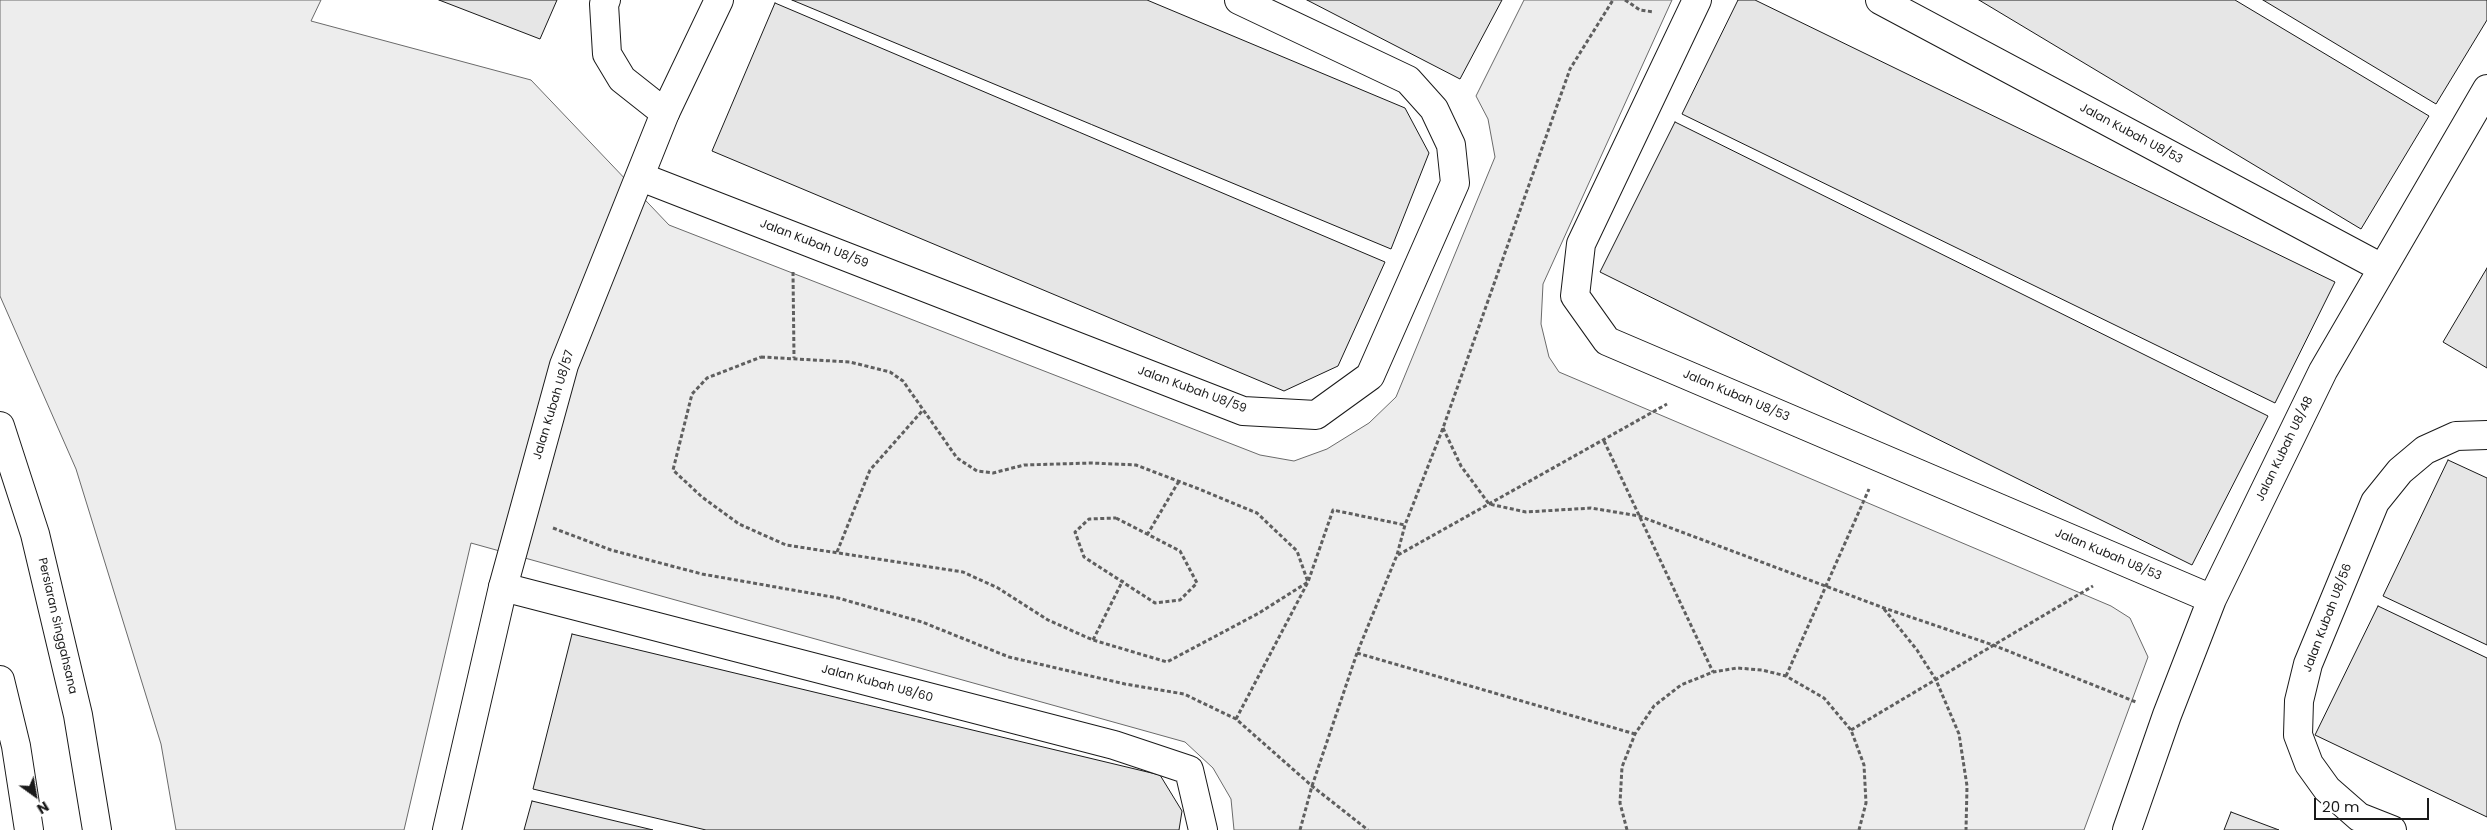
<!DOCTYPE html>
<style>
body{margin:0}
#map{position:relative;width:2487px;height:830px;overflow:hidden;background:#fff;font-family:Poppins,sans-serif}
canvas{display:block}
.north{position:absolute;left:10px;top:770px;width:50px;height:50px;-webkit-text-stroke:4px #fff;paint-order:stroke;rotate:148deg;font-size:14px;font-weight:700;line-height:20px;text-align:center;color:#1a1a1a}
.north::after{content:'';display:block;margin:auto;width:18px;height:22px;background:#1a1a1a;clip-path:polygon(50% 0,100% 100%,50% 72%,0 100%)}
.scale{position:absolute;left:2314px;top:798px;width:115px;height:22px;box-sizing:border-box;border:2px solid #1a1a1a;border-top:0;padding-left:6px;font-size:15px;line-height:18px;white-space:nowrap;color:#1a1a1a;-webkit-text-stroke:4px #fff;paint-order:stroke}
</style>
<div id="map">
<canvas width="2487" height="830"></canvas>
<div class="north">N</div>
<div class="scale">20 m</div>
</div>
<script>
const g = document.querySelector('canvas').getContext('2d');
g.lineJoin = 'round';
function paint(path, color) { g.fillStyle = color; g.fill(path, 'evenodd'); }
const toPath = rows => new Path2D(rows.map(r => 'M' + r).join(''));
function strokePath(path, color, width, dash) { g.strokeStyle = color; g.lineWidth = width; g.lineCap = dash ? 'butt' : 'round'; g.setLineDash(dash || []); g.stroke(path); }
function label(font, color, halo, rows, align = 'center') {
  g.font = font + ' Poppins,sans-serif'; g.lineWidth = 4; g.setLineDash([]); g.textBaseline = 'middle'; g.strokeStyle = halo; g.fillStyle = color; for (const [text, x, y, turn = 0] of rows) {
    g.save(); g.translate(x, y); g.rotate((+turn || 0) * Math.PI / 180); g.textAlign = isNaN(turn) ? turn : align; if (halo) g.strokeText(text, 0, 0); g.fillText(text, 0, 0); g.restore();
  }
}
const built = toPath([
 [0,0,321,0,311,21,531,80,669,225,1260,455,1294,461,1327,449,1369,423,1396,397,1495,157,1488,119,1476,96,1524,0,1672,0,1543,284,1541,324,1549,357,1559,372,2111,606,2130,618,2148,657,2084,830,1234,830,1231,799,1213,768,1185,742,471,543,404,830,176,830,161,744,76,469,0,296,0,0]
]);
paint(built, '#ededed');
strokePath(built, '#6a6a6a', 1);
const building = toPath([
 [439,0,557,0,540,39,439,0],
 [792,0,1147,0,1405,108,1429,153,1391,249,792,0],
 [1307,0,1502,0,1460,79,1307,0],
 [1738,0,1755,0,2335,282,2275,403,1682,114,1738,0],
 [1979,0,2235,0,2429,116,2361,229,1979,0],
 [2263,0,2487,0,2487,20,2436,104,2263,0],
 [775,3,1385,262,1338,366,1284,391,712,151,775,3],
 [1675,122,2268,416,2192,565,1600,272,1675,122],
 [2487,268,2487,368,2443,342,2487,268],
 [2448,460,2487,478,2487,645,2383,596,2448,460],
 [2378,606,2487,658,2487,817,2315,735,2378,606],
 [572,634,1160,775,1182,811,1179,830,706,830,533,789,572,634],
 [532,801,653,830,524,830,532,801],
 [2231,812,2279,830,2224,830,2231,812]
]);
paint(building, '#e6e6e6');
strokePath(building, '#1a1a1a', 1);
const minor = toPath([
 [606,0,604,4,607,54,622,79,665,113],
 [1697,0,1581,244,1575,296,1607,341,2212,599],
 [1880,0,2382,268],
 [641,177,1243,411,1316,415,1370,376,1455,183,1451,145,1434,109,1408,80,1239,0],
 [503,587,1114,745,1189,770,1203,830],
 [2127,830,2167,715,2212,599,2323,371,2487,89],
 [2392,830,2359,817,2327,789,2309,764,2298,735,2299,701,2308,664,2375,502,2400,471,2425,450,2456,436,2487,435]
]);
const tertiary = toPath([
 [0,426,35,534,78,715,97,830],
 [0,680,16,746,29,830],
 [447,830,503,587,564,365,665,113,719,0]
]);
strokePath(minor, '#1a1a1a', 30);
strokePath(tertiary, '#1a1a1a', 30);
strokePath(toPath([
 [1625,0,1640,10,1654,12],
 [793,272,794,358],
 [761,357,850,362,890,372,903,381,957,458,977,471,993,473,1024,465,1092,463,1136,465,1199,489,1257,513,1297,551,1308,582,1259,613,1167,662,1093,640,1048,620,998,588,963,572,786,545,739,524,702,497,673,470,692,394,707,378,761,357],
 [1443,428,1461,466,1489,504,1526,512,1591,508,1639,516,1884,608,1993,645,2136,702],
 [1604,441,1713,672],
 [1116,518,1180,551,1197,583,1180,600,1155,603,1084,557,1075,532,1089,519,1116,518],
 [553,528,611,550,702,574,838,598,922,622,1009,657,1125,684,1184,694,1236,719,1312,786,1368,830],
 [1147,535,1179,481],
 [837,552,870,470,923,410],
 [1398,555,1667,404],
 [1884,609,1917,650,1936,680,1959,734,1967,786,1966,830],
 [1093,640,1123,580],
 [1357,653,1635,734],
 [1786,676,1869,489],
 [1236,719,1308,582,1333,510,1405,525],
 [1851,730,2093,586],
 [1300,830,1312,786,1357,653,1397,555,1405,525,1443,428,1570,69,1613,0],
 [1627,830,1620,803,1622,767,1635,734,1654,706,1681,685,1713,672,1737,668,1762,670,1786,676,1824,698,1851,730,1864,765,1866,803,1859,830]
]), '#5f5f5f', 3, [4, 2.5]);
strokePath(minor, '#fff', 28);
strokePath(tertiary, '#fff', 28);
label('12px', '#1a1a1a', '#fff', [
 ["Jalan Kubah U8/53",2131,134,28],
 ["Jalan Kubah U8/59",814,244,21],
 ["Jalan Kubah U8/59",1192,390,20],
 ["Jalan Kubah U8/53",1736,396,23],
 ["Jalan Kubah U8/57",554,405,-73],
 ["Jalan Kubah U8/48",2285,449,-64],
 ["Jalan Kubah U8/53",2108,555,23],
 ["Jalan Kubah U8/56",2328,618,-69],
 ["Persiaran Singgahsana",57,626,77],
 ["Jalan Kubah U8/60",877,684,15]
]);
</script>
